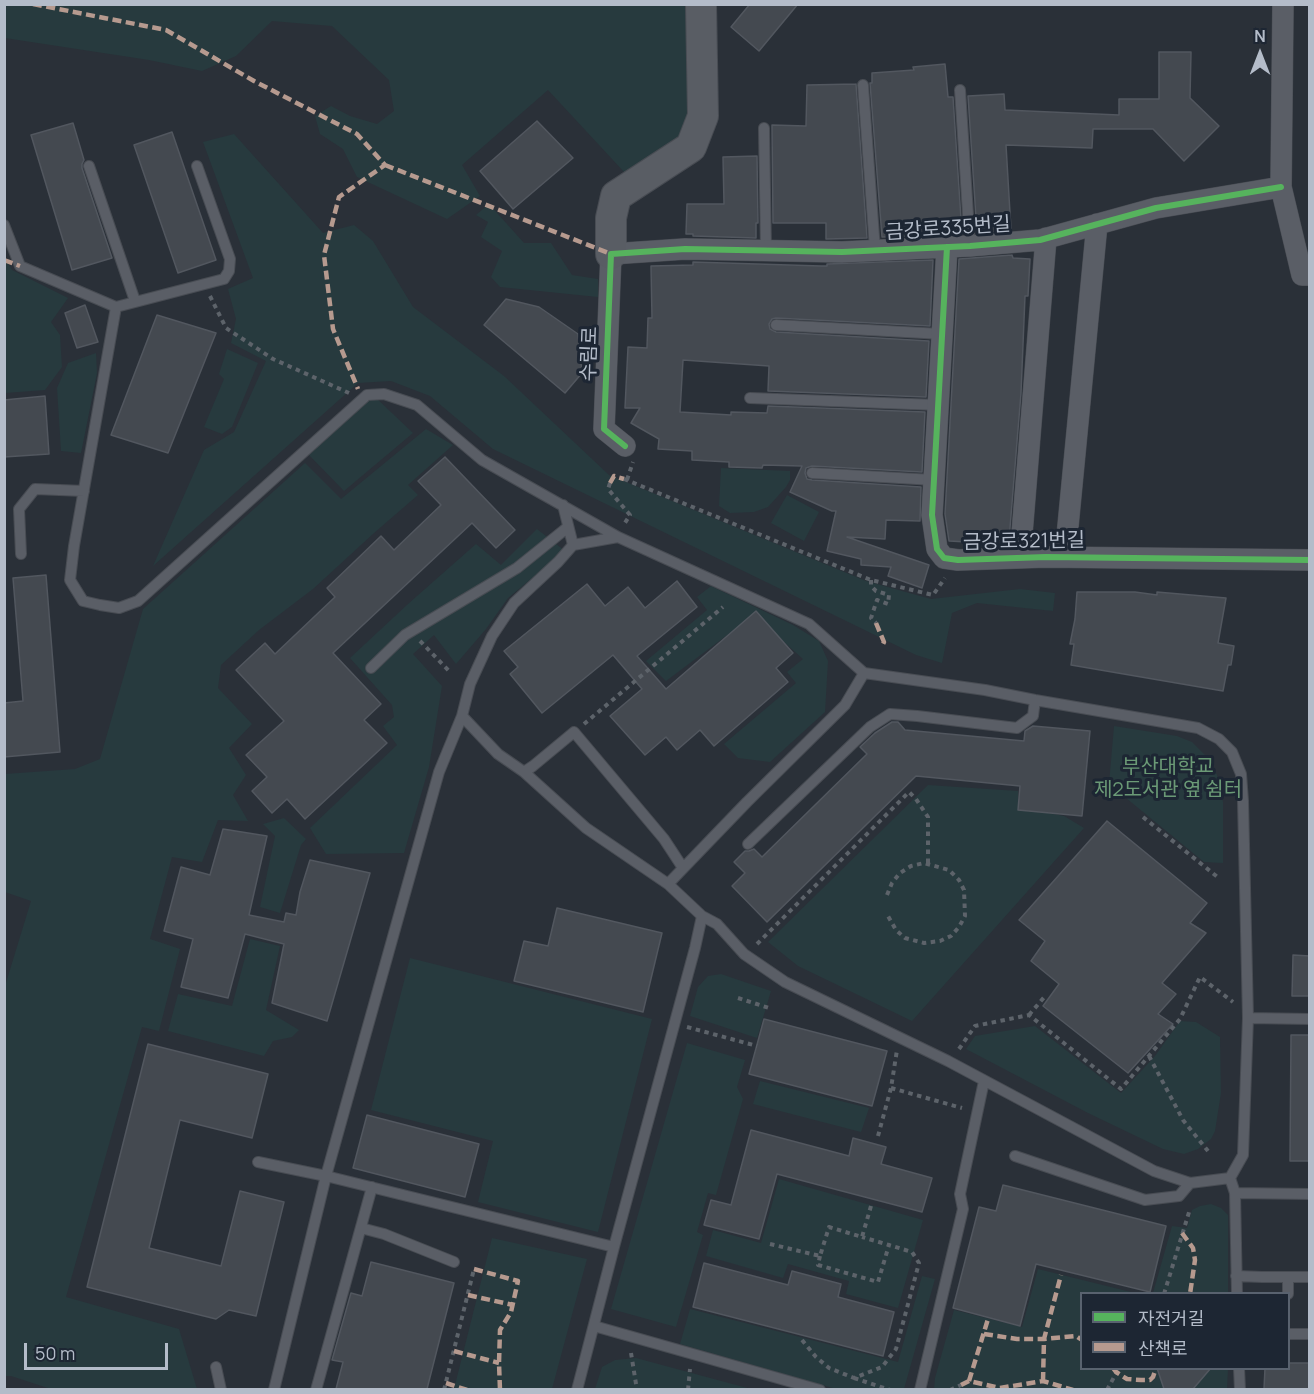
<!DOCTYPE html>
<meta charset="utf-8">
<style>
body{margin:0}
#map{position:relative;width:1314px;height:1394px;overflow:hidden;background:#2a3038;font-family:Manrope,"Noto Sans KR",sans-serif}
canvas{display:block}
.frame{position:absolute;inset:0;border:6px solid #b4bcc9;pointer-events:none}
.legend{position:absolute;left:1080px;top:1292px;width:210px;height:78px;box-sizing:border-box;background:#1d2633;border:2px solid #59626f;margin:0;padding:8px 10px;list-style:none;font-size:18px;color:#b4bcc9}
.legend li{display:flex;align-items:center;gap:12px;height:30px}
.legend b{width:30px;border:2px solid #59626f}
.north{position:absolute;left:1230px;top:24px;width:60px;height:60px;-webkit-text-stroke:4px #1d2633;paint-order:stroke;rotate:0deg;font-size:16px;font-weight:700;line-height:24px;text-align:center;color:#b4bcc9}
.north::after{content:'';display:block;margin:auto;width:21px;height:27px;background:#b4bcc9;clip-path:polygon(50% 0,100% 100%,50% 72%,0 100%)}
.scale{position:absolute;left:24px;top:1343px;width:144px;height:27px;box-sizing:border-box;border:3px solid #b4bcc9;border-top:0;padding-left:8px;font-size:18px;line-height:21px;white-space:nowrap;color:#b4bcc9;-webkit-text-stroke:4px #1d2633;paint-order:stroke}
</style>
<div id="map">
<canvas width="1314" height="1394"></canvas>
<div class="frame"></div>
<ul class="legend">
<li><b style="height:8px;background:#56b35d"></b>자전거길</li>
<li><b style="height:8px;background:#b69a8f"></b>산책로</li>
</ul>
<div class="north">N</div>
<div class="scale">50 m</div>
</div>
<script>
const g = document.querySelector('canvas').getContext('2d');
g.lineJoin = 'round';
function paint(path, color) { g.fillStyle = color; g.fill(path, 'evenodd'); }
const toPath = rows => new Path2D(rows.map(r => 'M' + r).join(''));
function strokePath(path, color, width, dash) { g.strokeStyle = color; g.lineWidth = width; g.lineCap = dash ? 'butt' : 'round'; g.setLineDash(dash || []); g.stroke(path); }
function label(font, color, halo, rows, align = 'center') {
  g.font = font + ' Manrope,"Noto Sans KR",sans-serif'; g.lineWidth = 6; g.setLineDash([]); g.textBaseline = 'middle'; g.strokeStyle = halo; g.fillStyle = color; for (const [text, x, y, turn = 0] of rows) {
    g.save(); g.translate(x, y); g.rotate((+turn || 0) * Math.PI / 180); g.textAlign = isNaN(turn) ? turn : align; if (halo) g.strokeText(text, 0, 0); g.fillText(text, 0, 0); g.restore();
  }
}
paint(toPath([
 [4,5,689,5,691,110,678,140,625,173,548,90,462,165,480,196,447,219,357,177,343,149,320,134,315,116,331,106,350,116,377,124,394,111,389,80,332,26,272,21,236,56,202,71,149,60,5,38],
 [234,134,323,233,354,225,373,241,413,307,504,376,609,475,866,581,931,599,1020,589,1055,593,1053,611,977,603,952,613,942,663,916,655,493,449,430,396,391,381,358,383,153,566,204,450,234,432,266,361,231,343,236,319,228,289,253,278,203,142],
 [489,204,524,243,551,243,572,275,598,279,598,297,500,287,491,277,502,251,481,237,488,222,476,215],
 [5,258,12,270,68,298,51,322,60,335,62,367,45,390,5,393],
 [227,349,258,363,232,427,222,434,204,427,224,379,219,374],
 [96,353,97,373,81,453,61,451,57,388,68,363],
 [374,396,413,433,344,491,308,454],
 [426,429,453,445,408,485,418,495,374,533,313,589,259,630,221,665,218,688,252,724,229,748,246,775,233,795,248,821,218,820,202,862,172,857,150,939,180,949,159,1031,142,1027,66,1297,179,1329,197,1389,51,1389,11,1376,5,1376,5,986,31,901,5,892,5,774,75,769,100,759,143,609,305,463,341,499],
 [721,468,790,471,790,480,786,487,768,507,754,512,730,513,719,506],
 [787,495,819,512,804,541,771,523],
 [537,529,565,551,508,598,486,629,456,664,434,635,413,654,442,686,429,767,404,853,326,854,310,828,397,745,383,726,394,717,392,705,350,658,408,604,476,544,501,565],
 [711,586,793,625,819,641,828,661,825,712,770,762,738,758,724,744,796,683,787,672,803,659,754,615,666,681,646,661,707,610,697,597],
 [1114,726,1177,736,1192,742,1206,756,1217,775,1223,802,1223,863,1204,862,1109,784],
 [928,785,1018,791,1018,807,1064,816,1084,828,912,1021,798,966,768,942],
 [284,818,306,839,301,845,280,913,260,907,275,836,263,824],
 [250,939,280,946,266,1010,299,1030,292,1037,273,1041,264,1056,168,1031,178,994,232,1006],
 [410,958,652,1019,598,1232,478,1202,493,1141,371,1110],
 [721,974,771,991,757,1038,690,1016,698,987,708,976],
 [1180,1021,1196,1022,1220,1037,1221,1093,1215,1131,1211,1139,1198,1149,1184,1154,1163,1149,1088,1113,966,1049,975,1036,1035,1026,1121,1093,1155,1056],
 [687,1043,745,1060,737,1087,743,1099,716,1195,708,1193,697,1232,703,1235,676,1327,611,1309],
 [760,1081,869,1108,861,1132,753,1104],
 [779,1179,923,1220,898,1308,846,1294,849,1281,788,1264,783,1278,706,1256,713,1230,761,1243],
 [1211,1204,1221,1208,1228,1215,1228,1293,1153,1293,1172,1226,1187,1228,1192,1210,1200,1206],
 [492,1238,587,1259,552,1389,454,1389],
 [1038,1269,1135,1293,1082,1294,1082,1368,1228,1369,1227,1389,934,1390,935,1378,954,1310,1022,1327],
 [922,1276,935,1279,904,1389,836,1389,680,1344,690,1309,898,1362],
 [636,1358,751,1389,595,1389,602,1367,615,1360]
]), '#273a3e');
const building = toPath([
 [750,4,798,4,759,51,731,27,750,4],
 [1159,52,1191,52,1190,98,1219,126,1184,161,1153,129,1093,129,1092,148,1006,145,1011,230,977,233,968,96,1004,94,1005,110,1119,115,1119,99,1159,99,1159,52],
 [945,64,948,97,953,97,962,234,882,237,870,83,872,83,872,73,914,70,913,67,945,64],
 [856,84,867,238,826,239,826,223,773,223,772,125,806,126,807,85,856,84],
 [537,121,573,158,513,209,480,171,537,121],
 [73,123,84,160,82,164,82,168,112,258,72,270,31,135,73,123],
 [172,132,216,260,178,273,134,145,172,132],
 [757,156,758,223,756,223,756,238,693,236,693,234,686,234,687,204,724,204,723,157,757,156],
 [1012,255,1013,258,1030,259,1028,296,1025,296,1021,393,1009,540,967,539,967,542,949,541,945,514,959,259,1012,255],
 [933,260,930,326,776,318,772,319,769,324,770,329,776,332,929,341,926,397,768,391,769,366,683,360,680,412,731,415,731,412,767,413,768,406,925,412,922,472,812,466,806,468,805,473,807,479,812,480,921,487,920,521,886,520,885,539,847,537,929,565,922,588,888,576,891,567,861,565,861,559,827,551,836,511,832,511,790,492,802,466,763,465,762,468,729,467,729,462,692,460,692,451,658,449,659,439,631,423,640,408,625,408,628,347,647,348,648,318,652,318,651,266,693,265,693,262,821,266,827,266,827,264,933,260],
 [506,299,539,307,578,334,582,373,565,393,484,325,506,299],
 [85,305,98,342,77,348,65,313,85,305],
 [157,315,216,333,168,453,111,435,157,315],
 [45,396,49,454,4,457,4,400,45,396],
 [445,457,515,530,496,548,472,523,333,653,381,704,364,720,387,743,305,819,287,799,272,813,252,791,267,777,246,755,284,721,236,670,265,643,275,654,335,597,327,588,381,536,394,550,441,505,418,481,445,457],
 [46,575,60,752,4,757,4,703,23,701,13,578,46,575],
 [677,581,697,607,637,656,666,689,756,611,793,653,776,668,788,682,714,746,700,730,677,750,666,737,645,755,610,716,642,689,613,655,542,713,510,674,518,667,504,651,587,584,605,606,628,587,645,608,677,581],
 [1077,592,1135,592,1157,595,1157,592,1226,598,1218,643,1234,646,1231,665,1228,665,1223,691,1071,665,1074,644,1070,644,1075,619,1077,592],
 [892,722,898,722,905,730,1024,741,1025,731,1033,726,1090,731,1082,816,1018,810,1020,786,916,776,767,922,732,886,745,873,734,862,745,851,749,851,754,849,762,857,867,754,860,747,875,733,892,722],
 [1107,821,1207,903,1190,923,1206,933,1162,983,1176,994,1158,1014,1173,1024,1128,1073,1043,1006,1059,984,1031,961,1045,941,1019,920,1107,821],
 [223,829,267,836,249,915,284,922,286,913,296,915,300,892,310,860,370,873,327,1021,272,1003,284,944,245,934,228,998,181,987,193,939,164,931,181,867,210,875,223,829],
 [557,908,662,933,643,1012,514,981,524,941,548,946,557,908],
 [1293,955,1310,956,1310,996,1292,996,1293,955],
 [764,1019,887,1051,872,1106,749,1074,764,1019],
 [1291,1035,1310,1035,1310,1161,1290,1161,1291,1035],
 [148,1044,268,1074,252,1138,180,1120,149,1248,221,1266,240,1191,284,1202,256,1316,229,1310,216,1319,87,1287,148,1044],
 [367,1115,479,1144,465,1197,353,1168,367,1115],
 [751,1130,849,1156,853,1138,886,1147,881,1164,932,1178,922,1212,777,1174,759,1239,704,1225,711,1200,731,1205,751,1130],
 [1003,1185,1166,1226,1150,1292,1036,1264,1020,1326,953,1308,979,1207,996,1211,1003,1185],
 [371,1262,454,1283,427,1389,336,1389,343,1362,332,1360,351,1293,362,1296,371,1262],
 [704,1263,788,1285,792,1271,841,1284,838,1297,894,1312,883,1356,693,1307,704,1263],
 [1288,1363,1310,1363,1310,1389,1264,1389,1265,1368,1288,1368,1288,1363],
 [1157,1368,1211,1368,1193,1389,1164,1389,1157,1368]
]);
paint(building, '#444950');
strokePath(building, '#52575f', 1.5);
const service = toPath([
 [863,85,875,250],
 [960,90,970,246],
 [764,128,766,251],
 [89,166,135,301],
 [197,166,230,259,229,271,224,279,116,307,74,546,70,580,83,601,100,605,119,608,138,601,367,395,384,394,417,405,482,460,618,537,809,624,864,673,985,690,1035,700,1198,728,1219,739,1232,752,1241,774,1243,801,1248,1018],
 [4,225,20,266,116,307],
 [776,325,942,334],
 [750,398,938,405],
 [812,473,934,480],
 [563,505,573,545,558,562,514,603,492,636,470,684,462,716,498,754,524,772,586,828,668,884,702,916,717,924,744,954,785,982,948,1061,1154,1171,1190,1183,1230,1178],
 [573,545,618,537],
 [21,554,19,509,35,489,84,491],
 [371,668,405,635,517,568,568,527],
 [462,716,439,772,326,1176,614,1247,695,948,702,916],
 [524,772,533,766,574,732,664,839,683,868],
 [748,844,870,727,890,714,917,716,1017,728,1033,716,1035,700],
 [668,884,747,802,845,705,864,673],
 [1015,1156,1145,1200,1179,1196,1190,1183],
 [258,1162,326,1176,274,1390],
 [1235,1193,1310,1194],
 [361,1228,384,1234,454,1262],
 [1236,1276,1262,1277,1310,1277],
 [1237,1294,1235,1193,1230,1178,1243,1155,1248,1018,1310,1019],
 [1288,1294,1288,1277],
 [594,1326,820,1390],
 [1288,1334,1310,1334],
 [216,1367,221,1390],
 [1239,1368,1240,1390],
 [316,1390,372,1187],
 [577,1390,614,1247],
 [920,1390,963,1209,960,1194,984,1081]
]);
const minor = toPath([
 [1283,4,1281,187,1302,275,1310,275],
 [947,247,932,515,937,549,944,558,958,560,1046,557,1310,560],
 [625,446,604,429,611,254,685,249,842,252,970,246,1040,240,1156,208,1281,187],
 [1065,557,1097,224],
 [1020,558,1046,238]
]);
const secondary = toPath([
 [611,254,611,218,616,196,691,147,703,116,701,4]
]);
strokePath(service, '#484c53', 12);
strokePath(minor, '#484c53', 22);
strokePath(secondary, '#484c53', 32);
strokePath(toPath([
 [210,296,226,328,273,359,349,393],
 [624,479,871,580,933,595,945,578],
 [627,480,633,462],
 [610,483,608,489,630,515,623,526],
 [871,580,871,586,876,591,889,595,888,604,877,600,871,618,876,623],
 [420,641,450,672],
 [584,724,723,607],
 [1143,817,1220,879],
 [887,895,892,883,900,873,911,866,924,863,949,870,959,880,964,890,965,916,959,927,951,936,940,941,924,943,905,938,896,930,888,916],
 [757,944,909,792,916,799,928,817,928,863],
 [738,998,769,1008],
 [1029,1015,1046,995],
 [687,1027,757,1046],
 [959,1049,975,1026,1029,1015,1121,1089,1180,1019,1200,977,1233,1002],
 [1149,1056,1183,1120,1208,1151],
 [891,1088,962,1108],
 [878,1136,891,1088,897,1050],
 [770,1244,820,1256,829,1227,862,1237,871,1206],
 [820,1256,818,1265,878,1282,889,1245,862,1237],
 [1164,1294,1190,1209],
 [802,1340,816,1357,829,1368,854,1378,882,1367,896,1349,919,1263,912,1252,889,1245],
 [631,1353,637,1390],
 [854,1378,890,1390],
 [444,1390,474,1269],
 [688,1390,690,1369],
 [950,1390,961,1385],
 [1107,1390,1119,1368]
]), '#5d636a', 4, [4.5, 4.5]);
strokePath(service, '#5a5e66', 10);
strokePath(minor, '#5a5e66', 21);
strokePath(secondary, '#595d64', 30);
strokePath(toPath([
 [33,4,166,30,254,81,357,134,385,165,339,197,324,255,333,329,358,389],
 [385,165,611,254,611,258],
 [4,260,20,266],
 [610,483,614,476,624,479],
 [876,623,884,642,882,646],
 [1182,1233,1193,1248,1195,1260,1190,1294],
 [474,1269,518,1281,511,1312,500,1330,499,1363,500,1390],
 [468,1295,513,1305],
 [984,1334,1017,1339,1044,1339,1076,1336,1082,1340],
 [454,1351,499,1363],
 [1113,1368,1116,1372,1127,1379,1141,1380,1150,1380,1153,1377,1156,1368],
 [969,1381,988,1319],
 [1043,1381,1044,1339,1061,1275],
 [446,1383,467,1390],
 [961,1385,969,1381,1000,1388,1043,1381,1073,1390]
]), '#b69a8f', 4.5, [9, 4.5]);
strokePath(toPath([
 [947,247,932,515,937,549,944,558,958,560,1046,557,1310,560],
 [625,446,604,429,611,254,685,249,842,252,970,246,1040,240,1156,208,1281,187]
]), '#56b35d', 6);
label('20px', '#b4bcc9', '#1d2633', [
 ["금강로335번길",948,229,-4],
 ["수림로",590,354,-88],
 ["금강로321번길",1024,542,-1]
]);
label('20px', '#6b9a76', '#1d2633', [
 ["부산대학교",1168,767],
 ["제2도서관 옆 쉼터",1168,790]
]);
</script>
